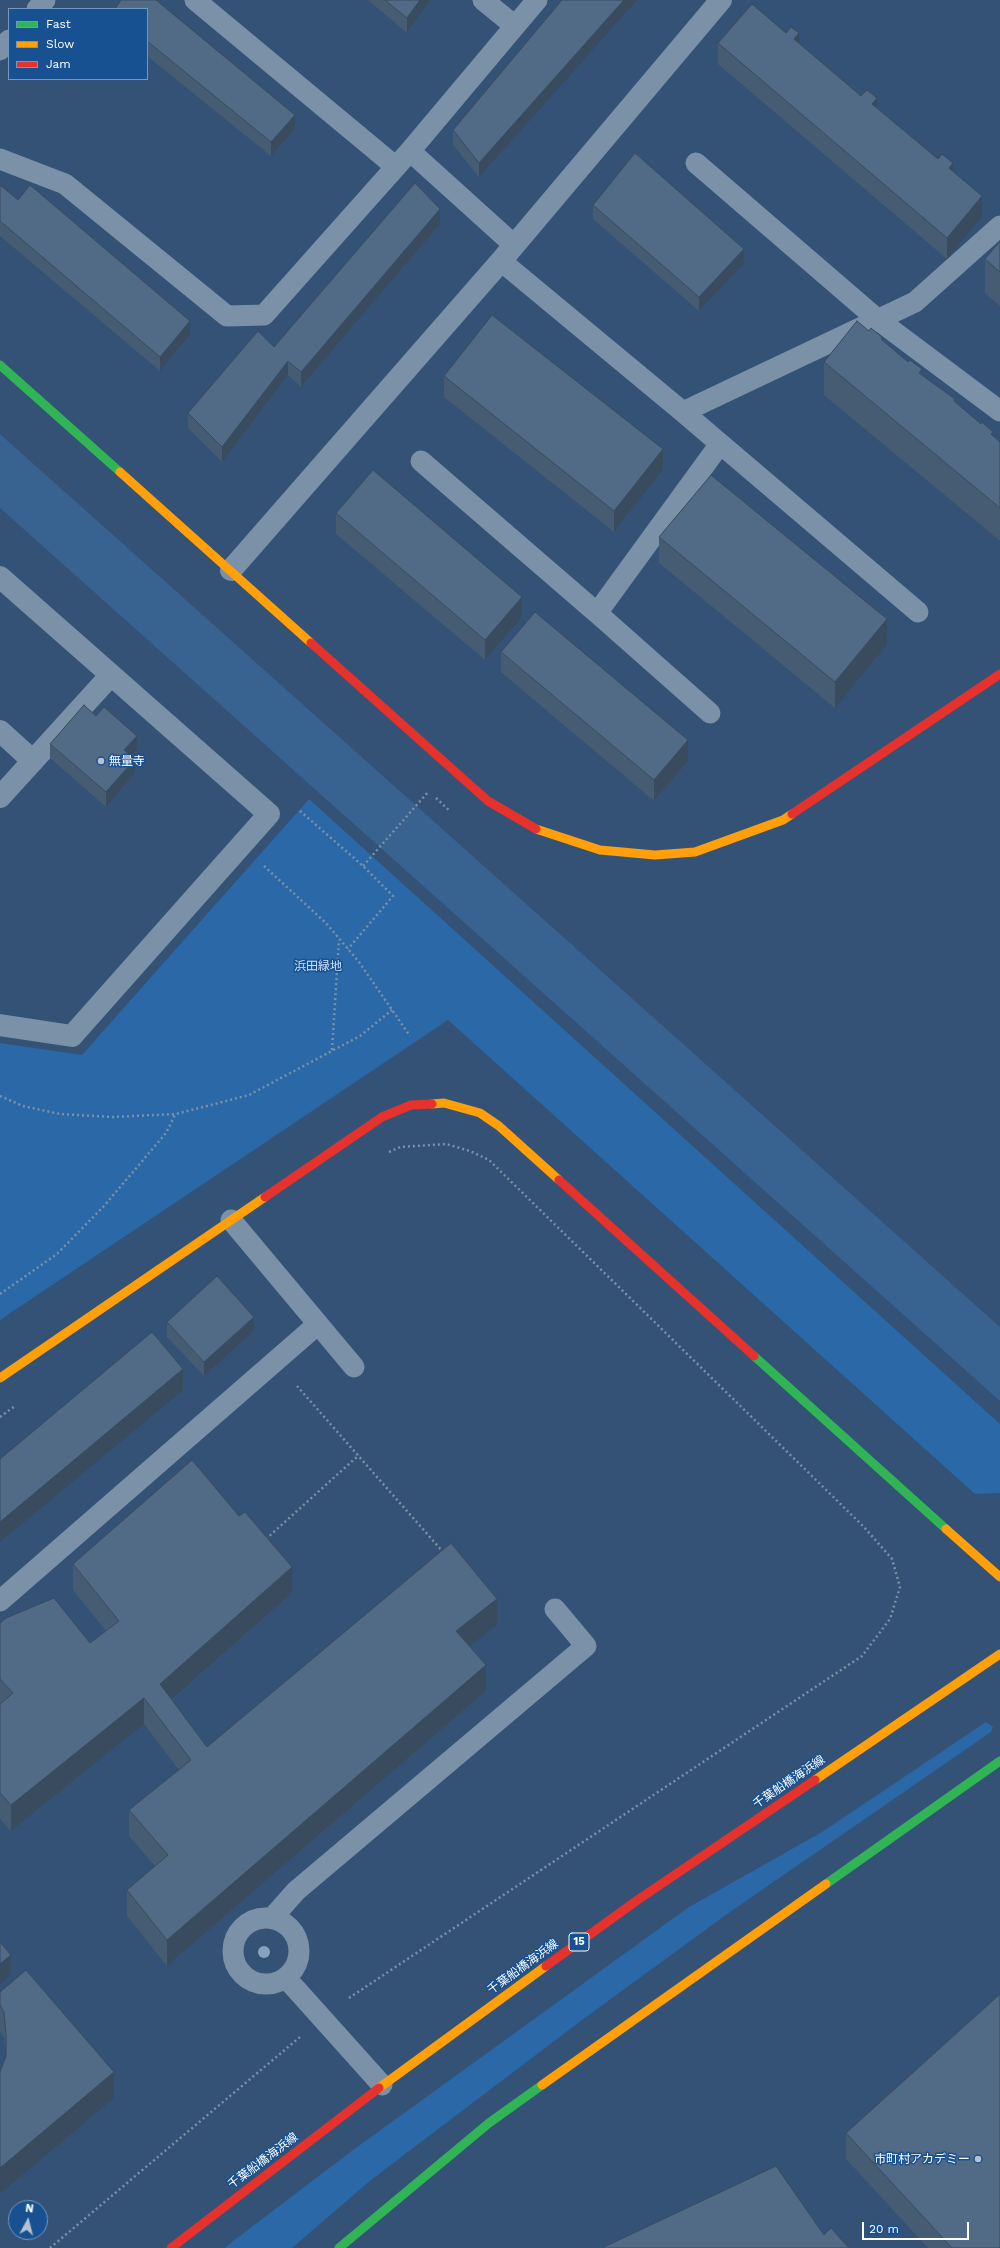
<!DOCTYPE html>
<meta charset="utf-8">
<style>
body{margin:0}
#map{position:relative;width:1000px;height:2248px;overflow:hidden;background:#335275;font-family:"Work Sans",sans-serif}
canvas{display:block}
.legend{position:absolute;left:8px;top:8px;width:140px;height:72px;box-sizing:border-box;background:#175191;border:1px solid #7497bd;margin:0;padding:5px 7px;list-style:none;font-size:12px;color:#fff}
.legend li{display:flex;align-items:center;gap:8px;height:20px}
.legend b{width:20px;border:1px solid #7497bd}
.north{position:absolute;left:8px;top:2200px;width:40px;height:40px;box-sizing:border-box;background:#175191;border:1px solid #7497bd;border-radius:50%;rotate:7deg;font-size:11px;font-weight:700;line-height:16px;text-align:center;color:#fff}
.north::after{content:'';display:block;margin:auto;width:14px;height:18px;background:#b8c2cf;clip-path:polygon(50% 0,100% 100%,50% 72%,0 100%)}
.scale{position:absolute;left:862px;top:2222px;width:107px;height:18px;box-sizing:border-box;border:2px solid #fff;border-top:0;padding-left:5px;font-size:12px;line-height:14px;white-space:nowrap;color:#fff;-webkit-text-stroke:3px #175191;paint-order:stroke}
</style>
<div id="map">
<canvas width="1000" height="2248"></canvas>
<ul class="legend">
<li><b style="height:5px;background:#30b455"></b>Fast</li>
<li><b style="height:5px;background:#ff9f0a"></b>Slow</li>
<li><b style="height:5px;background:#e5322d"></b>Jam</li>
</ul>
<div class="north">N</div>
<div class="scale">20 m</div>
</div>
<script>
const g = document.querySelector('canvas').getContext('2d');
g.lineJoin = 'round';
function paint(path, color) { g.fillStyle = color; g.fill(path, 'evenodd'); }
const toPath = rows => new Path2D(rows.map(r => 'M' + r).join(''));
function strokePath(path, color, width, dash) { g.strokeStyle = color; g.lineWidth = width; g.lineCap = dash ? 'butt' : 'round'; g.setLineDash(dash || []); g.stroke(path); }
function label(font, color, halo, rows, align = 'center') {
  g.font = font + ' "Work Sans","Noto Sans JP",sans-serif'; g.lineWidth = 3; g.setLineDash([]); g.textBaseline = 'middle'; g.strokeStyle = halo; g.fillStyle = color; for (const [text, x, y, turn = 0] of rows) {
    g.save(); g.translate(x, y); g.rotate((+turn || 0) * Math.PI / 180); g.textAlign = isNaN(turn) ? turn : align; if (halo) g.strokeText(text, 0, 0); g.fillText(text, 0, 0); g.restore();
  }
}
paint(toPath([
 [309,799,1000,1424,1000,1493,975,1494,448,1020,0,1320,0,1043,82,1055],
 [986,1722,993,1727,991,1732,730,1912,582,2020,371,2180,292,2248,224,2248,353,2150,689,1907,822,1832]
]), '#2a68a7');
paint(toPath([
 [0,434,1000,1327,1000,1401,0,508]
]), '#38628f');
strokePath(toPath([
 [436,798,450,811],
 [300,811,363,866,393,896,348,949],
 [264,866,326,923,359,962,410,1036],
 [363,866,429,791],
 [332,1050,339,940],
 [0,1096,23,1106,60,1114,112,1117,176,1114,249,1095,360,1036,392,1010],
 [0,1294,57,1254,104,1206,166,1133,175,1115],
 [297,1386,443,1552],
 [0,1417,15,1406],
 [266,1539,359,1455],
 [349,1998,862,1656,890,1619,900,1587,892,1559,864,1527,489,1160,470,1151,446,1144,400,1147,387,1153],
 [50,2248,300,2037]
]), '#7a91a8', 2.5, [2, 3]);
strokePath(toPath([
 [195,0,396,167],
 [483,0,515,26,410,151,514,245],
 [37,9,45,0],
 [515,26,537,0],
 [0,50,9,40],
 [0,159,65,184,227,316,264,315,410,151],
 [696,163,877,319,1000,411],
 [501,261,683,412,915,302,1000,226],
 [683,412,918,612],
 [421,461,597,613,720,444],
 [597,613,710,713],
 [231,1220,354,1367],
 [0,1601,318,1324],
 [273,1917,296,1891,586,1646,555,1609],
 '233 1951a33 33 0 1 1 66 0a33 33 0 1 1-66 0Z',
 [286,1978,382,2085]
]), '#7a91a8', 21);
strokePath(toPath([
 [231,570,501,261,721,0],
 [0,577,269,814,72,1036,0,1025],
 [0,731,33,761],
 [0,797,111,675]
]), '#7a91a8', 22);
strokePath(toPath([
 [0,365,120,472],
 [754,1356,946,1529],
 [826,1884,1000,1761],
 [339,2248,489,2123,542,2085]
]), '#30b455', 9);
strokePath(toPath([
 [120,472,311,643],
 [536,829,600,850,655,855,695,852,783,820,792,814],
 [432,1104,444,1103,480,1113,499,1126,559,1180],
 [0,1378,265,1197],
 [946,1529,1000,1577],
 [815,1780,1000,1654],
 [542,2085,826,1884],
 [379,2088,546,1966]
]), '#ff9f0a', 9);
strokePath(toPath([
 [311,643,488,801,536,829],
 [792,814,1000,674],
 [559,1180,754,1356],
 [265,1197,382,1117,411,1105,432,1104],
 [546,1966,639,1899,815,1780],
 [171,2248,379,2088]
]), '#e5322d', 9);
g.fillStyle = '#87a2bf';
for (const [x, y] of [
 [264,1952]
]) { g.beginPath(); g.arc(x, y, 6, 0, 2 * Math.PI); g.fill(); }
paint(toPath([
 [368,0,430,0,407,33],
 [562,0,479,177,453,145,453,130],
 [147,9,295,129,271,156,147,56],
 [786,33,799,43,861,96,877,108,938,159,953,171,982,217,947,259,718,64,718,43],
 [0,185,190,335,160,371,0,236],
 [593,205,744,264,699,311,593,219],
 [440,224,301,387,288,375,222,462,188,428,188,413,274,347],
 [1000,241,1000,306,985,293,985,259],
 [869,331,882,341,955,402,1000,442,1000,541,824,395,824,362],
 [444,376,663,470,614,532,444,397],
 [336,513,522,618,485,660,336,534],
 [659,537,887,645,835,708,659,563],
 [501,652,688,761,654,801,501,672],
 [50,744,137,750,132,756,135,773,106,807,50,758],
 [167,1322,254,1331,204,1376,167,1337],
 [73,1564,292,1593,172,1700,207,1747,497,1625,470,1646,486,1691,167,1966,127,1916,127,1890,155,1866,129,1836,129,1810,179,1770,144,1724,11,1831,0,1819,0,1623,90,1643,106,1631,73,1590],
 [0,1992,114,2098,0,2194,0,2072,6,2056,6,2053,4,2038,0,2031],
 [846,2133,1000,2248,928,2248,846,2159]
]), '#465c73');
paint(toPath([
 [420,0,430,0,407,33,407,18],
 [624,0,637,0,479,177,479,163],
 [799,33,799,54,794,39],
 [877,98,877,119,872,104],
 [295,115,295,129,271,156,271,142],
 [953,163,953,184,949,168],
 [982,196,982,217,947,259,947,238],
 [440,209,440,224,301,387,301,372],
 [744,249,744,264,699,311,699,297],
 [190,321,190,335,160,371,160,357],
 [288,361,288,375,222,462,222,447],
 [663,449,663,470,614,532,614,511],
 [522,597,522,618,485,660,485,640],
 [887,619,887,645,835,708,835,682],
 [137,736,137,750,124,764,124,750],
 [688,740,688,761,654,801,654,780],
 [135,759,135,773,106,807,106,792],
 [254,1317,254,1331,204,1376,204,1362],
 [183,1369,183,1390,0,1542,0,1522],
 [292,1567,292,1593,160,1710,160,1684],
 [497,1599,497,1625,456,1657,456,1631],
 [486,1665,486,1691,167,1966,167,1940],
 [144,1698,144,1724,11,1831,11,1805],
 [11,1955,11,1975,0,1984,0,1964],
 [114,2072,114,2098,0,2194,0,2168]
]), '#394b5e');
const building = toPath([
 [121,0,156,0,295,115,271,142,147,41,147,9,115,9,121,0],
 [385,0,420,0,407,18,385,0],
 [562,0,624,0,479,163,453,130,562,0],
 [752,4,786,33,791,27,799,33,794,39,861,96,867,90,877,98,872,104,938,159,942,154,953,163,949,168,982,196,947,238,718,43,752,4],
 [635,153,744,249,699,297,593,205,635,153],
 [415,183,440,209,301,372,288,361,222,447,188,413,258,331,274,347,415,183],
 [0,185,18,200,30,185,190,321,160,357,0,221,0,185],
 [1000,241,1000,272,985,259,1000,241],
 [492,315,663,449,614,511,444,376,492,315],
 [857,321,869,331,871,328,882,337,881,339,908,362,910,360,922,369,919,373,955,399,954,401,981,424,982,422,993,432,991,434,1000,442,1000,508,824,362,857,321],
 [373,470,522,597,485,640,336,513,373,470],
 [711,475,887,619,835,682,659,537,711,475],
 [535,612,688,740,654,780,501,652,535,612],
 [84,705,96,716,104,707,137,736,124,750,135,759,106,792,50,744,84,705],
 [217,1276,254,1317,204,1362,167,1322,217,1276],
 [152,1332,183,1369,0,1522,0,1459,152,1332],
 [192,1460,239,1516,245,1512,292,1567,160,1684,207,1747,451,1543,497,1599,456,1631,486,1665,167,1940,127,1890,168,1855,129,1810,191,1760,144,1698,11,1805,0,1793,0,1704,13,1693,0,1679,0,1623,6,1618,54,1598,90,1643,119,1621,73,1564,192,1460],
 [0,1942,11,1955,0,1964,0,1942],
 [26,1970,114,2072,0,2168,0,2072,6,2056,6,2034,4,2012,0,2005,0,1992,26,1970],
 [1000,1994,1000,2248,952,2248,846,2133,1000,1994],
 [776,2166,824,2235,831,2228,849,2248,604,2248,604,2247,776,2166]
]);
paint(building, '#516b86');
strokePath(building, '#394b5e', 1);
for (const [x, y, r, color] of [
 [101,761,4,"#b8c2cf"],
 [978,2159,4,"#b8c2cf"]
]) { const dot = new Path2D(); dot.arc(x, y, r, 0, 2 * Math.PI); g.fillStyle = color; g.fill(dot); strokePath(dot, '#175191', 1.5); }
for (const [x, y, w] of [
 [579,1942,20]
]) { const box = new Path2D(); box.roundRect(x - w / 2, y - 9, w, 18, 3); g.fillStyle = '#175191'; g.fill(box); strokePath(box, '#fff', 1); }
label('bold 11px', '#fff', null, [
 ["15",579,1942]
]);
label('12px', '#fff', '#175191', [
 ["無量寺",109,761],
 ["市町村アカデミー",970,2159,"right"]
], 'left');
label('12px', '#cce3fb', '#175191', [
 ["浜田緑地",318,966]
]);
label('12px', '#fff', '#175191', [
 ["千葉船橋海浜線",789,1782,-34],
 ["千葉船橋海浜線",523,1967,-36],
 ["千葉船橋海浜線",263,2161,-37]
]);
</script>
